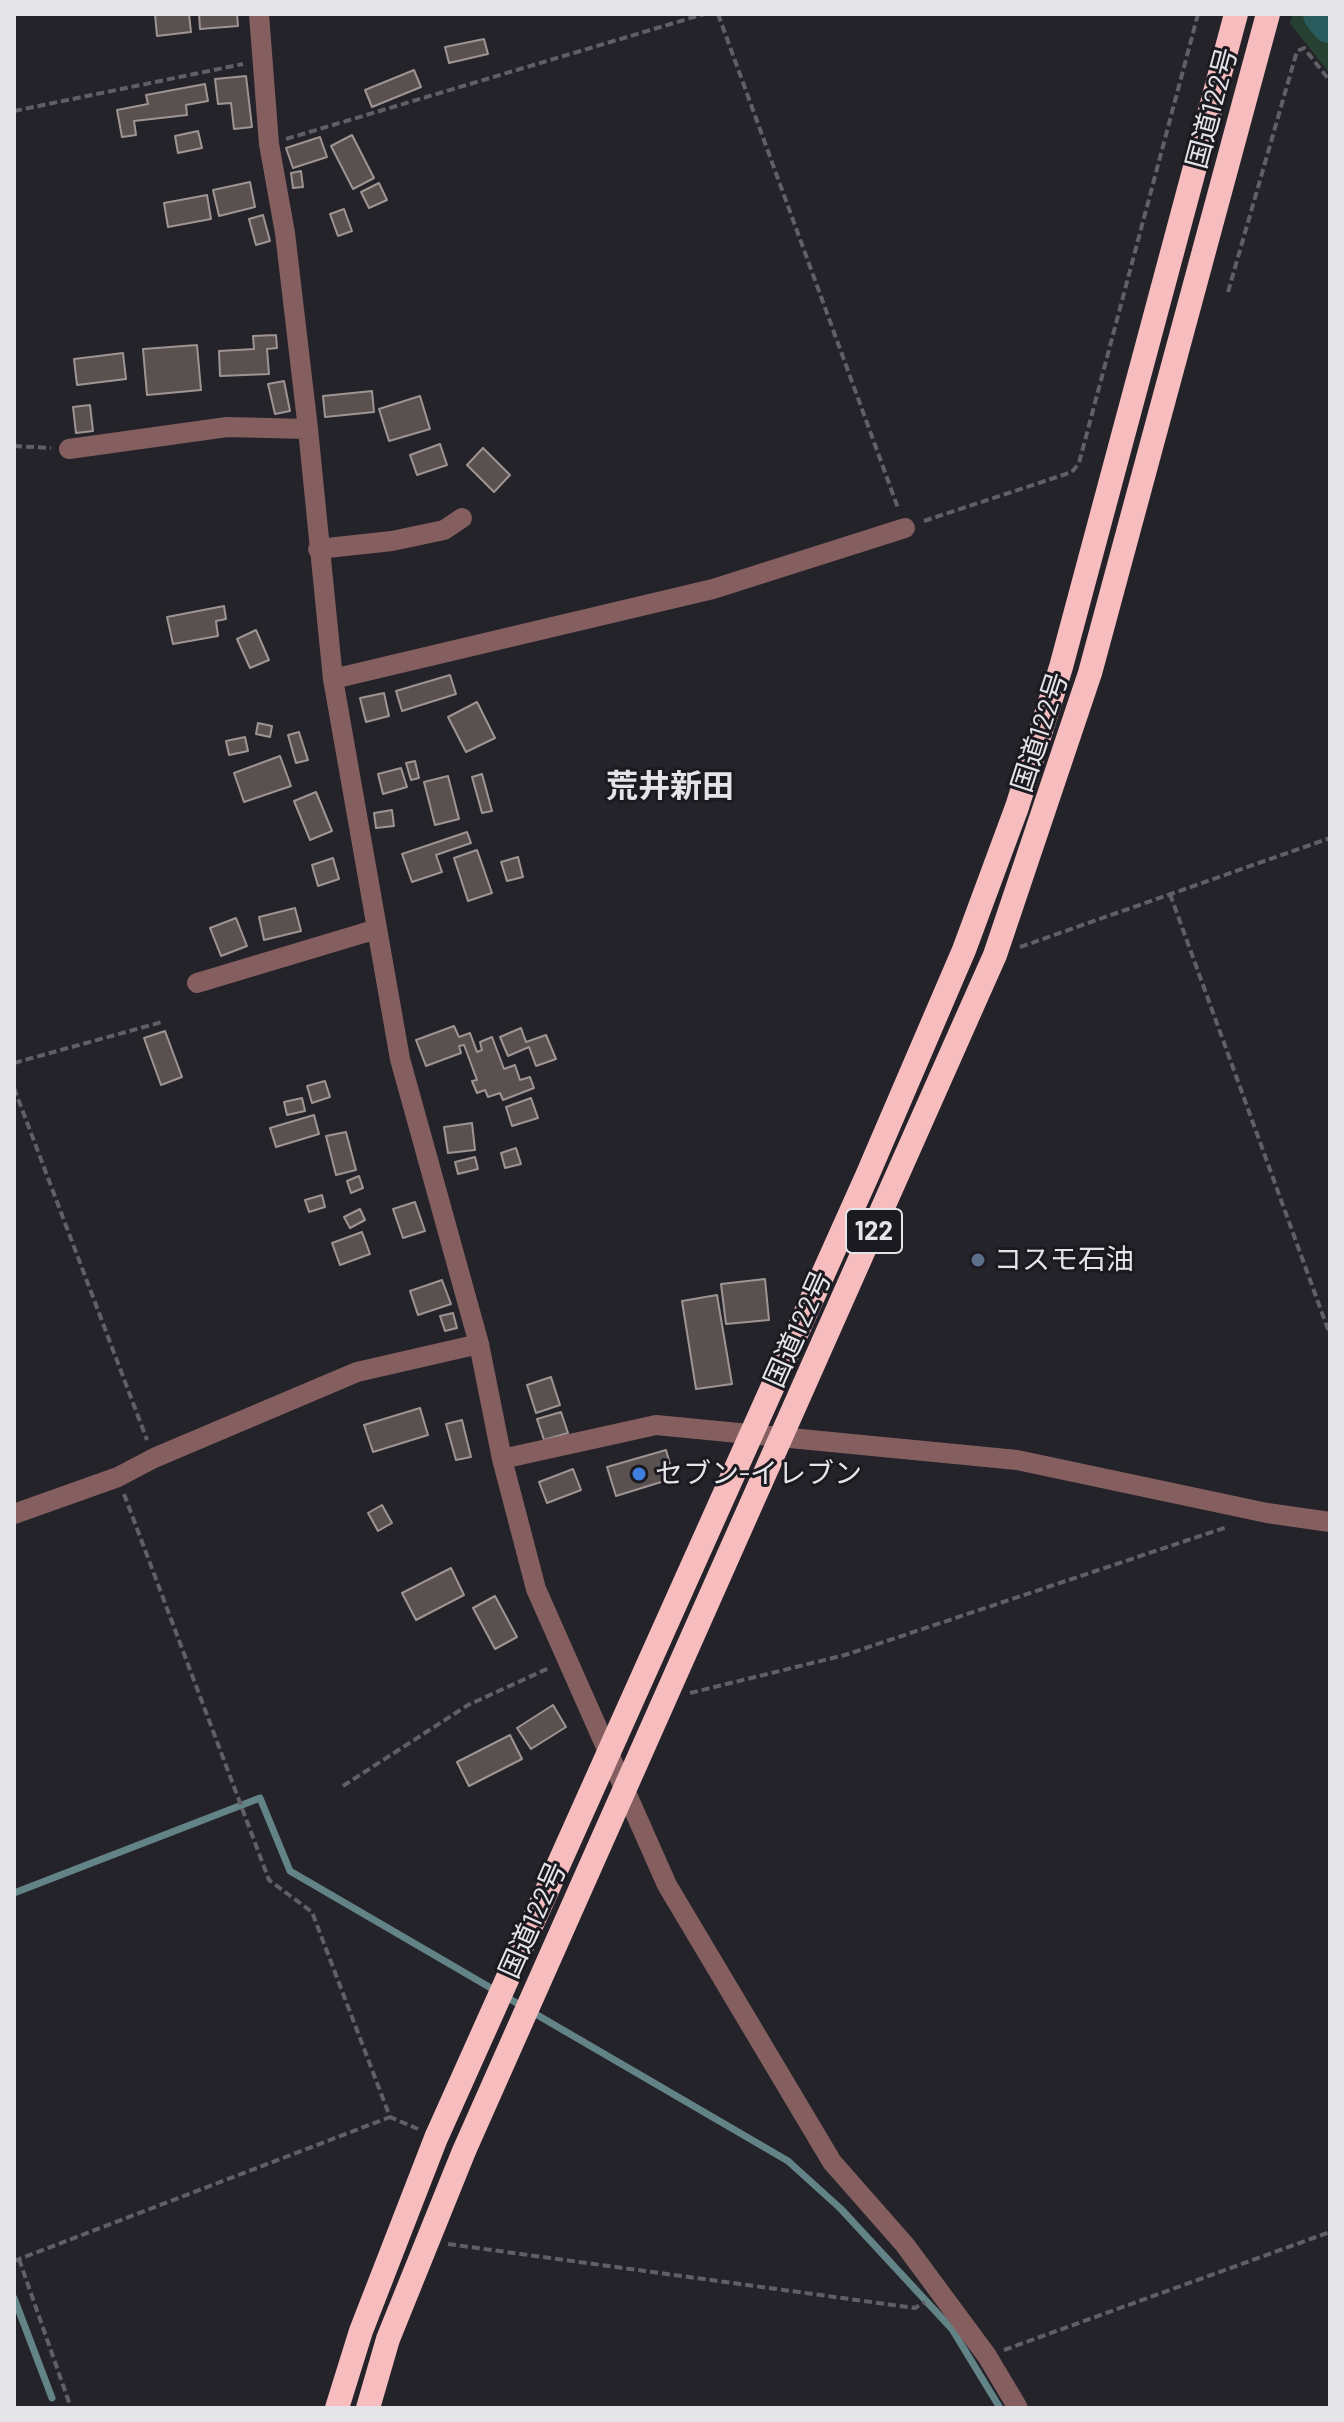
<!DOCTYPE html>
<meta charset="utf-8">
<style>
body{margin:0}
#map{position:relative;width:1344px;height:2422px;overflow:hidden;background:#25232a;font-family:Barlow,sans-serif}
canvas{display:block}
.frame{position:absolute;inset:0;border:16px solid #e5e4e9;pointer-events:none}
</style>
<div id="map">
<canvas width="1344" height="2422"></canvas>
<div class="frame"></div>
</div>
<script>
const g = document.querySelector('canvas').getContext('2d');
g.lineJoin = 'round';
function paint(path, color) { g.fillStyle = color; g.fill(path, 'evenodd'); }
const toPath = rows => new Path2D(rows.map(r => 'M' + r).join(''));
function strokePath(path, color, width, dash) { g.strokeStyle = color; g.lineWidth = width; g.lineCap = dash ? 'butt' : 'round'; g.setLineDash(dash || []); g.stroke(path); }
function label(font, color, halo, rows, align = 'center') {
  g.font = font + ' Barlow,"Noto Sans JP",sans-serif'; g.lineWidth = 6; g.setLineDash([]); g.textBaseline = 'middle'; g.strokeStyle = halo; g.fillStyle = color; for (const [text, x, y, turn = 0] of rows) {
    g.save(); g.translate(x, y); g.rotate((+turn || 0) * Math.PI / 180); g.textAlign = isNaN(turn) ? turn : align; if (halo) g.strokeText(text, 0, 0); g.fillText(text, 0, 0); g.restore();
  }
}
paint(toPath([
 [1293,14,1310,14,1330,37,1330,74,1290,23]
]), '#264132');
strokePath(toPath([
 [14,1893,260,1798,290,1871,788,2161,841,2209,952,2329,1000,2408],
 [14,2298,52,2398]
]), '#628487', 7);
strokePath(toPath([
 [1323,14,1330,23]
]), '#2a5b5d', 40);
const building = toPath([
 [155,14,189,14,191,32,157,36,155,14],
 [199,14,237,14,238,26,200,29,199,14],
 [484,39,488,54,449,63,445,47,484,39],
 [414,70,421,87,372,107,365,90,414,70],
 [246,76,252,127,234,129,231,103,218,104,215,79,246,76],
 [205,84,208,101,186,105,187,115,134,121,136,135,122,137,117,110,148,104,146,95,205,84],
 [198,131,202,148,178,153,175,136,198,131],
 [352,135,374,178,353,189,331,146,352,135],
 [320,137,327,157,293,168,286,148,320,137],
 [301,171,303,187,293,188,291,173,301,171],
 [250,182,255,207,219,216,213,190,250,182],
 [379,183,387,200,369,208,361,192,379,183],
 [207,195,211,219,168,227,164,203,207,195],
 [344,209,352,231,338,236,330,214,344,209],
 [263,215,270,241,256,245,249,219,263,215],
 [276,335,277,348,267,349,269,374,220,376,219,351,254,349,253,336,276,335],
 [197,345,201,390,147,395,143,349,197,345],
 [123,353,126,379,77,385,74,359,123,353],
 [284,381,290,411,275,414,268,384,284,381],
 [372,391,374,412,325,417,323,396,372,391],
 [420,396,430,429,389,441,379,409,420,396],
 [90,405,93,431,76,433,73,407,90,405],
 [440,444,447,465,417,475,410,455,440,444],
 [483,448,510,475,494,492,467,465,483,448],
 [224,606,226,619,216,621,218,636,173,644,167,617,224,606],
 [256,630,269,660,250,668,237,639,256,630],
 [450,675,456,694,402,711,396,691,450,675],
 [384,693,389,716,366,722,360,698,384,693],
 [477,702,495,738,466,752,448,717,477,702],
 [258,723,272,726,270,737,256,734,258,723],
 [299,732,308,760,296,763,288,735,299,732],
 [245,737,248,751,229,755,226,741,245,737],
 [280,756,291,786,244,802,234,773,280,756],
 [415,761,419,778,411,780,406,763,415,761],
 [401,768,407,787,383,794,378,774,401,768],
 [482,774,492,811,482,813,472,777,482,774],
 [448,776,459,819,435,825,424,782,448,776],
 [316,792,332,831,310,840,294,801,316,792],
 [392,810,394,826,376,828,374,813,392,810],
 [467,832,471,843,436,855,442,872,412,882,402,854,467,832],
 [477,850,492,893,468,901,454,858,477,850],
 [518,857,523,877,507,881,501,862,518,857],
 [333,858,339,879,318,886,312,865,333,858],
 [295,908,301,931,264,940,259,917,295,908],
 [236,918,247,946,221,956,210,928,236,918],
 [454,1026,459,1037,470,1033,477,1052,482,1050,480,1042,492,1037,504,1069,515,1065,520,1080,530,1077,534,1088,503,1100,500,1093,488,1097,485,1090,477,1093,472,1081,477,1080,464,1045,459,1046,461,1053,426,1066,416,1040,454,1026],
 [521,1028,526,1042,546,1035,556,1059,536,1066,529,1047,508,1056,500,1037,521,1028],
 [165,1031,182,1077,161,1085,144,1038,165,1031],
 [325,1081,330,1097,312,1103,307,1086,325,1081],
 [302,1098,305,1111,287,1115,284,1102,302,1098],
 [531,1098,538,1118,512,1126,506,1107,531,1098],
 [314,1115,319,1134,276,1147,270,1128,314,1115],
 [472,1123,475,1150,448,1153,444,1127,472,1123],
 [346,1132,356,1170,336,1175,326,1136,346,1132],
 [516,1148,521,1164,505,1168,501,1153,516,1148],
 [475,1157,478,1169,458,1174,455,1162,475,1157],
 [359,1176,363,1188,351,1193,347,1181,359,1176],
 [322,1195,325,1207,309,1212,305,1200,322,1195],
 [415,1202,425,1231,403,1238,393,1209,415,1202],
 [360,1209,365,1220,350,1228,344,1217,360,1209],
 [362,1232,370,1254,340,1265,332,1243,362,1232],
 [765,1279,769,1320,726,1324,721,1284,765,1279],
 [442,1280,451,1304,418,1315,410,1291,442,1280],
 [717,1295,732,1384,696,1389,682,1301,717,1295],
 [453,1313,457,1328,445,1331,440,1316,453,1313],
 [551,1377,560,1405,536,1413,527,1385,551,1377],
 [420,1408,428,1435,373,1452,364,1425,420,1408],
 [561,1412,568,1433,544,1440,537,1419,561,1412],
 [462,1420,471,1457,456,1460,446,1424,462,1420],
 [666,1450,674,1478,616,1496,607,1467,666,1450],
 [573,1469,581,1490,547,1503,539,1482,573,1469],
 [382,1505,392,1523,378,1531,368,1513,382,1505],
 [451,1568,464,1595,416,1620,402,1593,451,1568],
 [495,1596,517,1637,495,1649,473,1608,495,1596],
 [553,1705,566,1727,531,1749,517,1728,553,1705],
 [510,1735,522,1759,469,1786,457,1762,510,1735]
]);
paint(building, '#59514f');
strokePath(building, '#9e9593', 2);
strokePath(toPath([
 [718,14,898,508],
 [14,111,243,64],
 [286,139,704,14],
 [1228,292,1297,51,1304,48,1330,81],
 [14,446,51,448],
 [924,521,1072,472,1079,463,1198,14],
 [1170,894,1330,1335],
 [1020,947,1330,838],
 [14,1063,162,1022],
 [14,1088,147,1440],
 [124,1494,269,1880,312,1912,390,2117,418,2129],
 [690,1693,845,1655,1227,1527],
 [343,1786,468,1705,549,1668],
 [448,2244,915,2308,925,2302],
 [19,2259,71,2408],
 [14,2261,390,2117],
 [1004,2350,1330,2232]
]), '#615f66', 4, [8, 4]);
strokePath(toPath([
 [259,14,269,144,285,233,308,429,333,679,400,1059,479,1344,502,1459,536,1589,667,1885,832,2162,905,2245,987,2356,1018,2408],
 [69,449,227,427,308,429],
 [318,549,392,541,444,530,462,518],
 [333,679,713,589,905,528],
 [197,983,377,929],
 [502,1459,656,1425,1017,1460,1267,1513,1330,1522],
 [14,1514,118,1477,154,1458,357,1372,479,1344]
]), '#855f60', 20);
strokePath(toPath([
 [337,2408,361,2331,436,2138,867,1176,964,950,1017,807,1061,667,1236,14],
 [368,2408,388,2339,464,2151,995,955,1090,673,1268,14]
]), '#f6bcbe', 24);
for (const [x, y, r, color] of [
 [978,1260,8,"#5c6f8a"],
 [639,1474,8,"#3f7fe0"]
]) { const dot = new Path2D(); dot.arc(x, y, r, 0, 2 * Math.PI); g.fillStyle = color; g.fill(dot); strokePath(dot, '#1b1a20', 3); }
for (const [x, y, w] of [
 [874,1231,56]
]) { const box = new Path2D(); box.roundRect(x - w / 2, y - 22, w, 44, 6); g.fillStyle = '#1b1a20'; g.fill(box); strokePath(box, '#e5e4e9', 2); }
label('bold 26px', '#e5e4e9', null, [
 ["122",874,1231]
]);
label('28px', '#e5e4e9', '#1b1a20', [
 ["国道122号",1212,108,-75],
 ["国道122号",1040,732,-72],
 ["国道122号",798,1329,-66],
 ["国道122号",533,1920,-66]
]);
label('28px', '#e5e4e9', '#1b1a20', [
 ["コスモ石油",994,1260],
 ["セブン-イレブン",655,1474]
], 'left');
label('bold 32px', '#e5e4e9', '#1b1a20', [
 ["荒井新田",670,786]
]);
</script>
